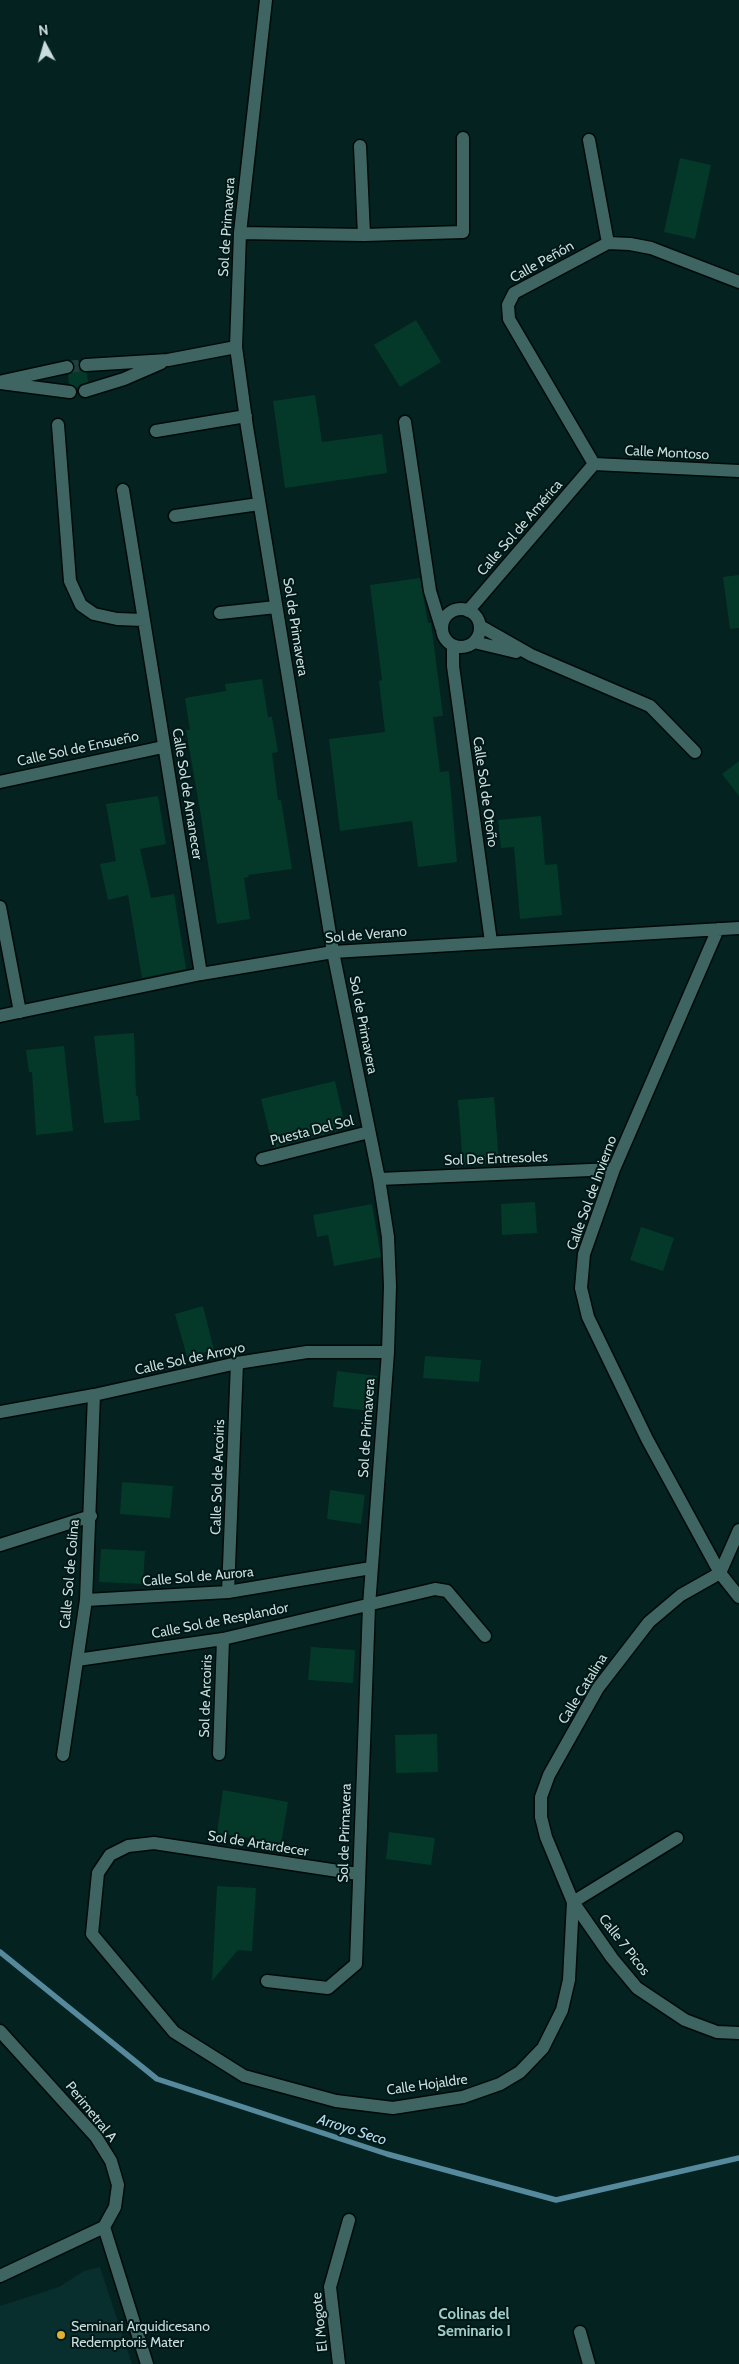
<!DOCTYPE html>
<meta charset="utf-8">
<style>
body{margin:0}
#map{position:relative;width:739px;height:2364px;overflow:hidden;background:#032220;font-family:Cabin,sans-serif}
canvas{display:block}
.north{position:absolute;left:20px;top:20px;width:50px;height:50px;-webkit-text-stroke:4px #001817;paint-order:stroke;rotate:354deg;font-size:14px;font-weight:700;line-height:20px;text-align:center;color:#c9dedc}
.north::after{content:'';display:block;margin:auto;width:18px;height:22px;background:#c9dedc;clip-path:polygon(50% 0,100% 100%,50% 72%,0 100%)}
</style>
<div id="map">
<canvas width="739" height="2364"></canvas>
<div class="north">N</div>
</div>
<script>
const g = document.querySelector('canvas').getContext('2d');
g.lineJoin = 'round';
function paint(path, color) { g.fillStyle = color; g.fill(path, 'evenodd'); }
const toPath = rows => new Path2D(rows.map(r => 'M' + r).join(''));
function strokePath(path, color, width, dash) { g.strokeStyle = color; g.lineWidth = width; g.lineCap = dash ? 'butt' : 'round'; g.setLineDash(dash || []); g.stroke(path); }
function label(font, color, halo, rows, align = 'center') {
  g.font = font + ' Cabin,sans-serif'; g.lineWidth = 4; g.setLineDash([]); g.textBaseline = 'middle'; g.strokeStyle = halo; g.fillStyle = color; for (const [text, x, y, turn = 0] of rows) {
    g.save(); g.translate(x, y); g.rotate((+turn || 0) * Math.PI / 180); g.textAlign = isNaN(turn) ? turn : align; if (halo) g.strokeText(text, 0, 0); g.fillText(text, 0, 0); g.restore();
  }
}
paint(toPath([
 [100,2267,132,2364,0,2364,0,2306,59,2287,84,2271]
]), '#082f2d');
strokePath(toPath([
 [0,1952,157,2079,387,2154,556,2200,739,2158]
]), '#56899c', 5.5);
paint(toPath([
 [680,158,711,165,695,239,664,232],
 [416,320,441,362,400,387,374,345],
 [73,362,79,362,80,370,87,373,88,382,79,385,77,389,69,384,68,375,75,370],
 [315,395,322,442,382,434,387,473,285,488,273,401],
 [739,575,739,628,730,629,723,577],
 [420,578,428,623,431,623,443,716,433,717,440,772,449,771,457,862,418,867,412,821,340,831,329,739,385,732,379,681,382,680,370,585],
 [262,679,268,717,272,717,278,752,272,753,278,800,281,800,292,869,248,875,249,877,244,878,250,919,217,924,200,810,186,730,190,730,185,698,226,691,225,684],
 [739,761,739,796,722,774],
 [158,796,166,844,140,849,151,898,174,894,186,969,142,978,128,895,108,900,100,864,116,861,106,804],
 [541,816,545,865,557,864,562,915,520,919,514,847,501,848,498,820],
 [134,1033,136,1096,138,1096,140,1120,104,1123,94,1036],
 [64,1046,73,1131,36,1135,32,1072,29,1072,26,1050],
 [335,1081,346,1129,273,1148,261,1099],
 [494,1097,499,1163,463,1166,458,1100],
 [535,1202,537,1233,502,1235,501,1204],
 [372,1204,381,1257,334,1266,328,1235,317,1237,313,1215],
 [641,1227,674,1238,663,1271,630,1260],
 [203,1306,214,1350,187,1357,175,1314],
 [425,1356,481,1360,479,1382,423,1378],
 [337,1371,377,1376,373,1411,333,1407],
 [122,1482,173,1486,170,1518,120,1514],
 [330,1490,365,1495,361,1524,327,1519],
 [101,1549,145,1551,143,1584,99,1582],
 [311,1647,355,1650,353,1683,308,1680],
 [437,1734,438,1772,396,1773,395,1735],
 [223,1790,288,1802,280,1850,249,1844,250,1838,217,1833],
 [389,1832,435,1838,431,1865,386,1859],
 [217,1886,256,1888,252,1951,238,1950,212,1981]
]), '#04392a');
strokePath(toPath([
 [67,367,86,365]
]), '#213e3c', 12, [12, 6]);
const street = toPath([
 [266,0,240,233,236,347,247,427,333,952,379,1179,388,1237,390,1286,388,1352,369,1606,356,1964,328,1988,267,1981],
 [589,140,608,243],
 [240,233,364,235,360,146],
 [364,235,463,232,463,138],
 [86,365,168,360,236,347],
 [3,381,67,367],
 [0,383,70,392],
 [85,391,124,379,161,363],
 [405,422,430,591,441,627],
 [58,425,70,581,81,605,94,614,117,619,144,620],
 [156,431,246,416],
 [594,464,509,319,508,305,514,293,608,243,630,244,651,248,739,282],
 [594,464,739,471],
 [123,490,201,974],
 [175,516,259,504],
 '442 628a19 19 0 1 1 38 0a19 19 0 1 1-38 0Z',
 [468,611,594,464],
 [220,613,276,607],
 [480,626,531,655,650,706,695,752],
 [474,642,516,652],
 [453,646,453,666,491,942],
 [0,782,163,747],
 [0,907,20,1012],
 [718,929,614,1169,584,1254,581,1288,588,1317,647,1439,720,1573,739,1597],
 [0,1016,201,974,333,952,739,928],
 [262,1159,369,1132],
 [379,1179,614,1169],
 [0,1412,94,1395,237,1363,307,1352,388,1352],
 [739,1530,720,1573,681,1595,649,1622,598,1688,549,1775,541,1797,541,1817,546,1837,573,1902,612,1958,637,1988,685,2020,717,2032,739,2033],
 [0,1545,91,1516],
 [228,1592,237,1363],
 [86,1600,228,1592,371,1568],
 [77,1660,223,1639,435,1589,447,1591,485,1636],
 [219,1754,223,1639],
 [63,1755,86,1600,94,1395],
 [358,1874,154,1843,128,1846,110,1855,98,1873,92,1934,174,2032,244,2076,336,2101,393,2108,463,2097,500,2084,520,2072,543,2048,562,2010,569,1980,573,1902],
 [573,1902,677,1838],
 [0,2031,96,2137,111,2161,118,2185,115,2207,104,2227],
 [104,2227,147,2364],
 [0,2276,104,2227],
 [580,2332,589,2364],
 [339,2364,330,2287,349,2220]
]);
strokePath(street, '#000a09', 15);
strokePath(street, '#3e6562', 12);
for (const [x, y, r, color] of [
 [61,2335,5,"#dfb034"]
]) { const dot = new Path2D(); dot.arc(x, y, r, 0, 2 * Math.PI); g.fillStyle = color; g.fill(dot); strokePath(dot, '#001817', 2); }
label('14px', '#c9dedc', '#001817', [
 ["Sol de Primavera",227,227,-86],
 ["Calle Peñón",542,262,-29],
 ["Calle Montoso",667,453,3],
 ["Calle Sol de América",520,528,-49],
 ["Sol de Primavera",295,627,81],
 ["Calle Sol de Ensueño",78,749,-12],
 ["Calle Sol de Otoño",485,792,82],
 ["Calle Sol de Amanecer",187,794,81],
 ["Sol de Verano",366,935,-5],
 ["Sol de Primavera",363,1025,79],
 ["Puesta Del Sol",312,1131,-14],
 ["Sol De Entresoles",496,1159,-2],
 ["Calle Sol de Invierno",592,1193,-70],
 ["Calle Sol de Arroyo",190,1359,-12],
 ["Sol de Primavera",367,1428,-86],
 ["Calle Sol de Arcoiris",218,1477,-88],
 ["Calle Sol de Colina",70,1574,-85],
 ["Calle Sol de Aurora",198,1577,-5],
 ["Calle Sol de Resplandor",220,1621,-11],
 ["Calle Catalina",583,1689,-58],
 ["Sol de Arcoiris",206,1696,-88],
 ["Sol de Primavera",345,1833,-88],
 ["Sol de Artardecer",258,1844,9],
 ["Calle 7 Picos",624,1945,52],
 ["Calle Hojaldre",427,2085,-8],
 ["Perimetral A",91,2112,51],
 ["El Mogote",320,2322,-96]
]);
label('14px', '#c9dedc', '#001817', [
 ["Seminari Arquidicesano",71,2327],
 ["Redemptoris Mater",71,2343]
], 'left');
label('italic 15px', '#b5ddf2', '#001817', [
 ["Arroyo Seco",352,2130,18]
]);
label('bold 15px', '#a0cbc7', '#001817', [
 ["Colinas del",474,2315],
 ["Seminario I",474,2332]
]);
</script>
